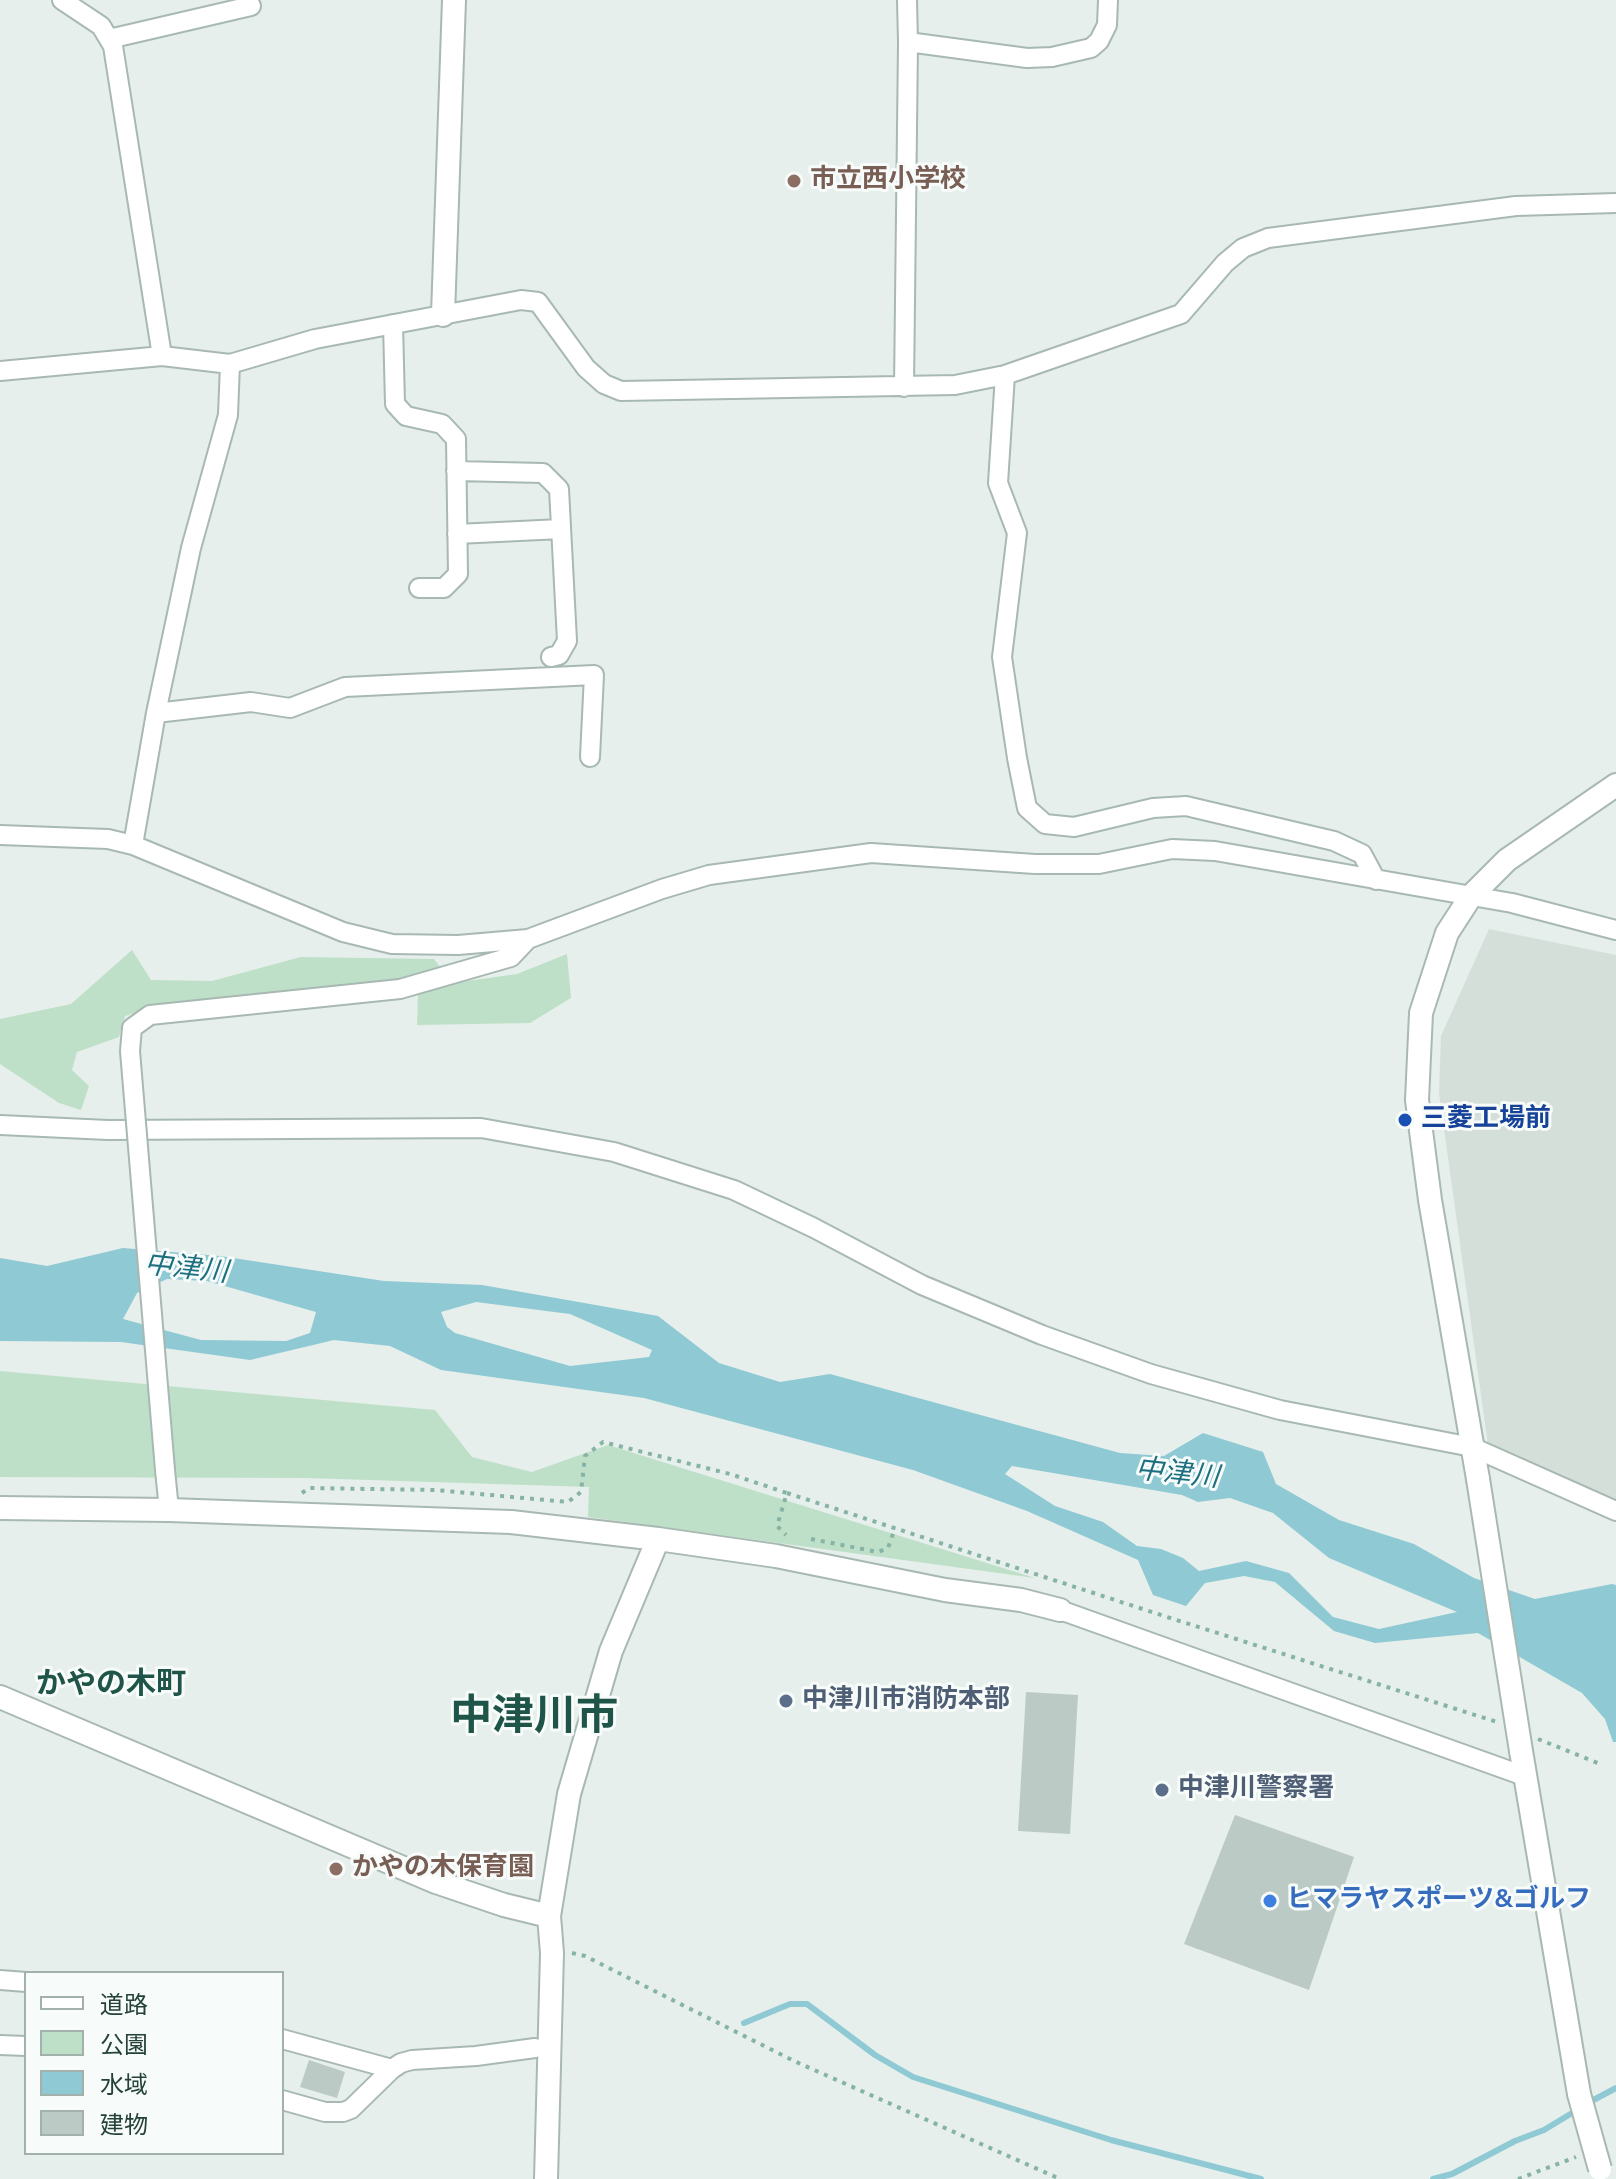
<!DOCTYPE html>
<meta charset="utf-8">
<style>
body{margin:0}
#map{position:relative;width:1616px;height:2179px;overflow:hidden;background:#e6efeb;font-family:"Nunito Sans","Noto Sans JP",sans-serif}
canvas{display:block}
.legend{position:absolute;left:24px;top:1971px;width:260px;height:184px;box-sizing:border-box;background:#f7fbf9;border:2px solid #a3b1ad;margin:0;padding:10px 14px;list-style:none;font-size:24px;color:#24423a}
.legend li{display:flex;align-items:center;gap:16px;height:40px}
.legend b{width:40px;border:2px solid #a3b1ad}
</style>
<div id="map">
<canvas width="1616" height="2179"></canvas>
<ul class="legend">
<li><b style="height:10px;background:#fff"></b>道路</li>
<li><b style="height:22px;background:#bfe0c8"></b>公園</li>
<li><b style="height:22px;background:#8ec9d4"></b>水域</li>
<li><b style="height:22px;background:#bbcac4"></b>建物</li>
</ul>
</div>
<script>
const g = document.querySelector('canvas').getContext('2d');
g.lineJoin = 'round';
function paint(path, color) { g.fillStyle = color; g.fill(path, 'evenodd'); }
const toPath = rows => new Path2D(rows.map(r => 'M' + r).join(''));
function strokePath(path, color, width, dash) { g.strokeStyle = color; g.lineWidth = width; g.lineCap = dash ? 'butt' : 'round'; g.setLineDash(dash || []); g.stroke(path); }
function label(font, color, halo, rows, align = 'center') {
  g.font = font + ' "Nunito Sans","Noto Sans JP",sans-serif'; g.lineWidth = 6; g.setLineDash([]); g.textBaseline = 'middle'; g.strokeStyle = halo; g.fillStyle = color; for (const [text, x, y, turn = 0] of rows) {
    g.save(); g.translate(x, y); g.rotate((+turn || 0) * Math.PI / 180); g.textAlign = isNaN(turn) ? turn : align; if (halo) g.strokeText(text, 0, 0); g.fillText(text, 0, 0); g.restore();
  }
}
paint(toPath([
 [1489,929,1616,955,1616,1504,1488,1445,1439,1093,1441,1036]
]), '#d4dfda');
paint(toPath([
 [132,950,151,980,212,981,301,957,434,959,452,983,517,974,567,954,571,998,530,1023,417,1025,418,995,398,984,145,1010,125,1016,119,1037,77,1052,72,1070,89,1086,81,1110,59,1103,0,1064,0,1019,71,1004],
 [0,1371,435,1410,472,1457,532,1472,608,1445,1035,1578,588,1517,589,1487,306,1478,0,1477]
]), '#bfe0c8');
paint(toPath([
 [123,1248,220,1256,384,1281,482,1285,658,1316,719,1363,780,1382,830,1374,1120,1453,1164,1456,1203,1433,1263,1452,1276,1484,1339,1520,1414,1544,1474,1578,1535,1599,1612,1584,1616,1585,1616,1742,1613,1742,1605,1719,1582,1693,1478,1633,1375,1643,1334,1631,1275,1582,1244,1576,1205,1583,1186,1606,1153,1595,1138,1560,1027,1511,913,1470,644,1398,441,1370,390,1346,334,1340,250,1360,121,1342,0,1341,0,1258,47,1266],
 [167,1279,207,1281,316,1312,310,1333,286,1341,201,1340,123,1319,137,1293],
 [476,1302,570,1314,652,1350,649,1357,570,1366,455,1333,447,1327,441,1312],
 [1012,1466,1182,1495,1198,1502,1230,1498,1273,1513,1329,1558,1457,1612,1379,1629,1333,1617,1289,1573,1246,1561,1199,1571,1183,1558,1161,1549,1137,1546,1103,1522,1055,1506,1005,1474]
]), '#8ec9d4');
strokePath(toPath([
 [744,2023,790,2004,807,2004,875,2055,913,2077,1111,2140,1261,2179],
 [1586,2104,1616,2088],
 [1433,2179,1452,2174,1515,2141,1544,2130,1577,2110]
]), '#8ec9d4', 6);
paint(toPath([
 [1026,1692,1078,1695,1070,1834,1018,1831],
 [1235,1815,1354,1857,1309,1990,1184,1944],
 [309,2060,345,2072,337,2098,300,2087]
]), '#bbcac4');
const minor = toPath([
 [62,0,101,26,113,46,162,356],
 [907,0,908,42],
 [109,39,251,6],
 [393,324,395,404,406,416,442,424,456,439,458,574,444,588,419,588],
 [0,371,162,356,230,364,315,339,521,300,538,302,586,368,604,384,621,391,955,385,1005,375,1181,314,1225,263,1243,248,1268,238,1516,206,1616,203],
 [1005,375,998,483,1017,533,1002,657,1017,758,1027,808,1045,824,1074,827,1153,808,1186,806,1334,841,1362,854,1376,880],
 [904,387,908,42,1027,58,1052,57,1091,48,1099,41,1107,25,1108,0],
 [456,471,543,473,559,489,567,641,559,655,551,657],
 [457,534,561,529],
 [156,713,251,702,290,708,345,687,594,675,590,757],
 [0,835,108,839,133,845,343,932,392,944,458,945,528,939,662,889,709,875,871,853,1035,864,1099,864,1172,849,1215,851,1512,903,1616,930],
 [133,845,156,713,191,548,228,415,230,364],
 [130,1051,132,1028,150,1015,400,989,511,957,528,939],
 [0,1125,108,1130,481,1128,614,1152,734,1190,814,1228,922,1285,1042,1335,1151,1374,1280,1410,1472,1447,1616,1511],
 [165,1470,169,1510],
 [1060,1610,1527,1777],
 [0,1980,26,1982],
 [282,2039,392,2069],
 [0,2045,26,2046],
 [282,2100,325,2112,343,2112,351,2109,392,2069,401,2063,412,2060,476,2056,535,2048]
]);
const tertiary = toPath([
 [443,315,454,0],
 [1478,1479,1430,1200,1417,1100,1421,1013,1447,933,1471,896,1507,860,1616,785],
 [0,1508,169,1510,511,1522,658,1539,776,1556,945,1590,1021,1600,1060,1610],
 [0,1697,436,1882,504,1905,549,1916],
 [1521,1751,1579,2094],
 [546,2179,552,1953,549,1916,569,1794,611,1651,658,1539]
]);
strokePath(minor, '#a8b8b2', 22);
strokePath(tertiary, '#a8b8b2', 26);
strokePath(toPath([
 [302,1493,309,1488,435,1490,568,1502,581,1492,585,1456,603,1442,730,1474,787,1493,777,1526,786,1535],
 [787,1493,1164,1616,1497,1722],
 [811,1539,878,1552,888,1548,895,1528],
 [1538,1739,1600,1764],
 [572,1953,585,1956,794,2061,1060,2179],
 [1518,2179,1576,2157]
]), '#86b3a5', 4, [4, 6]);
strokePath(minor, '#fff', 18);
strokePath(tertiary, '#fff', 22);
const minorBridge = toPath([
 [130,1051,165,1470]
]);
const tertiaryBridge = toPath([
 [1478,1479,1521,1751],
 [1579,2094,1600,2169]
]);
strokePath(minorBridge, '#a8b8b2', 22, []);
strokePath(tertiaryBridge, '#a8b8b2', 26, []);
strokePath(minorBridge, '#fff', 18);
strokePath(tertiaryBridge, '#fff', 22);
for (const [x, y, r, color] of [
 [794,181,8,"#8d6e63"],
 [1405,1120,8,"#1a4fb4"],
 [786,1701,8,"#5c6f8a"],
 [1162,1790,8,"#5c6f8a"],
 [336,1869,8,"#8d6e63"],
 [1270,1901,8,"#3f7fe0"]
]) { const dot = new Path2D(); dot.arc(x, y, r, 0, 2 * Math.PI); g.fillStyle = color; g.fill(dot); strokePath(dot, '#f7fbf9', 3); }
label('bold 26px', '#785e54', '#f7fbf9', [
 ["市立西小学校",810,181],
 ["かやの木保育園",352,1869]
], 'left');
label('bold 26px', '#164399', '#f7fbf9', [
 ["三菱工場前",1421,1120]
], 'left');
label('bold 26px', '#4e5e75', '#f7fbf9', [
 ["中津川市消防本部",802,1701],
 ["中津川警察署",1178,1790]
], 'left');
label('bold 26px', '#366cbe', '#f7fbf9', [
 ["ヒマラヤスポーツ&ゴルフ",1286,1901]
], 'left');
label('italic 28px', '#1c6f80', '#f7fbf9', [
 ["中津川",186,1270,6],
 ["中津川",1177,1475,6]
]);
label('bold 30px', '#1f5548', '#f7fbf9', [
 ["かやの木町",111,1686]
]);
label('bold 42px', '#1f5548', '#f7fbf9', [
 ["中津川市",534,1719]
]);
</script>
